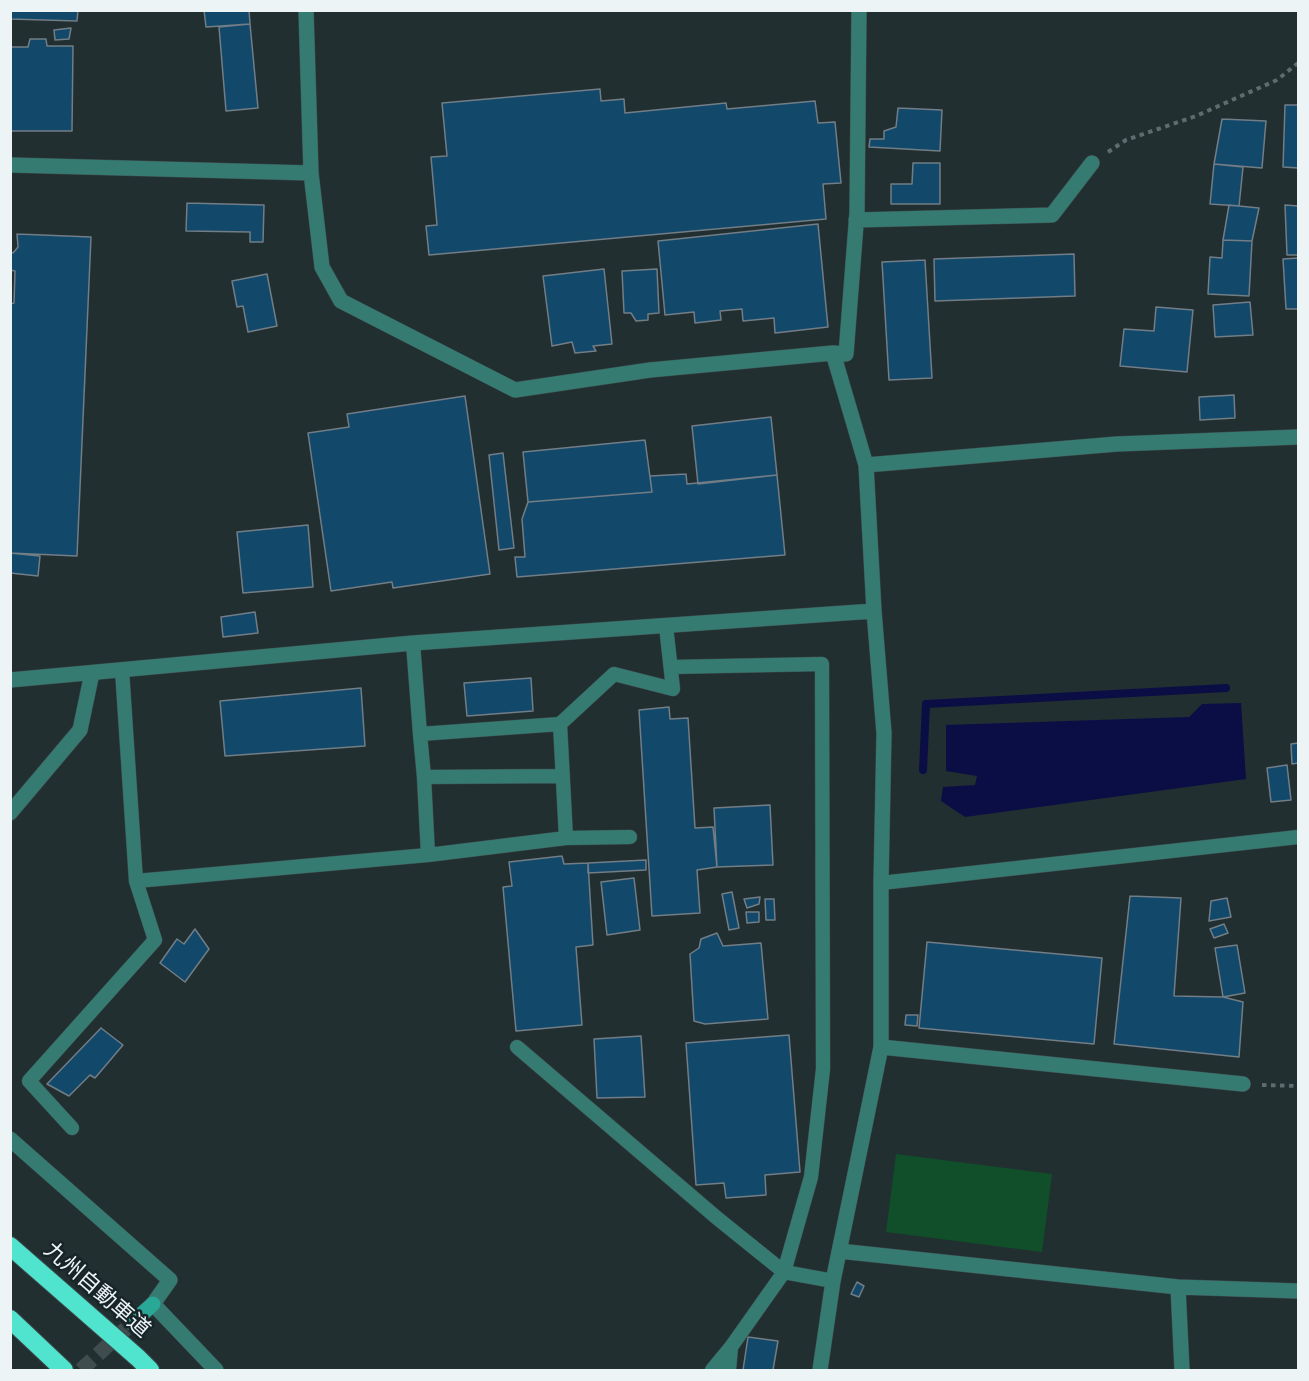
<!DOCTYPE html>
<meta charset="utf-8">
<style>
body{margin:0}
#map{position:relative;width:1309px;height:1381px;overflow:hidden;background:#212f31;font-family:"Alegreya Sans",sans-serif}
canvas{display:block}
.frame{position:absolute;inset:0;border:12px solid #ecf4f6;pointer-events:none}
</style>
<div id="map">
<canvas width="1309" height="1381"></canvas>
<div class="frame"></div>
</div>
<script>
const g = document.querySelector('canvas').getContext('2d');
g.lineJoin = 'round';
function paint(path, color) { g.fillStyle = color; g.fill(path, 'evenodd'); }
const toPath = rows => new Path2D(rows.map(r => 'M' + r).join(''));
function strokePath(path, color, width, dash) { g.strokeStyle = color; g.lineWidth = width; g.lineCap = dash ? 'butt' : 'round'; g.setLineDash(dash || []); g.stroke(path); }
function label(font, color, halo, rows, align = 'center') {
  g.font = font + ' "Alegreya Sans","Noto Sans JP",sans-serif'; g.lineWidth = 5; g.setLineDash([]); g.textBaseline = 'middle'; g.strokeStyle = halo; g.fillStyle = color; for (const [text, x, y, turn = 0] of rows) {
    g.save(); g.translate(x, y); g.rotate((+turn || 0) * Math.PI / 180); g.textAlign = isNaN(turn) ? turn : align; if (halo) g.strokeText(text, 0, 0); g.fillText(text, 0, 0); g.restore();
  }
}
paint(toPath([
 [896,1154,1052,1174,1042,1252,886,1232]
]), '#114f2a');
paint(toPath([
 [1241,703,1246,779,965,817,941,801,943,787,975,785,977,776,946,771,946,725,1189,717,1202,704]
]), '#0a0e45');
strokePath(toPath([
 [923,770,926,704,1226,688]
]), '#0a0e45', 8);
const building = toPath([
 [10,10,78,10,77,21,10,19,10,10],
 [204,10,249,10,250,24,206,27,204,10],
 [250,24,258,108,226,111,219,27,250,24],
 [71,28,69,39,55,40,54,30,71,28],
 [30,39,46,39,47,46,73,46,72,131,10,131,10,47,28,47,30,39],
 [600,89,601,101,624,99,625,113,726,103,727,109,815,101,818,123,835,122,841,183,823,184,826,219,429,255,426,226,437,225,431,157,447,156,442,103,600,89],
 [1285,105,1298,105,1298,168,1283,167,1285,105],
 [898,108,942,110,940,151,869,147,870,139,884,139,884,131,896,127,898,108],
 [1222,119,1266,121,1262,168,1214,164,1222,119],
 [913,163,940,163,940,204,891,204,891,184,912,184,913,163],
 [1214,164,1243,167,1239,206,1210,204,1214,164],
 [187,203,264,205,263,242,250,242,250,232,186,231,187,203],
 [1229,205,1259,208,1252,241,1223,240,1229,205],
 [1285,205,1298,206,1298,255,1287,255,1285,205],
 [818,224,828,327,775,333,774,318,743,321,742,309,720,311,721,320,695,323,694,312,665,315,658,241,818,224],
 [17,234,91,237,77,556,10,553,10,304,14,303,15,271,10,270,10,251,13,253,18,247,17,234],
 [1223,240,1252,241,1249,296,1208,294,1210,257,1222,258,1223,240],
 [1074,254,1075,296,935,301,934,259,1074,254],
 [1298,258,1298,309,1286,309,1283,259,1298,258],
 [925,260,932,378,889,380,882,262,925,260],
 [604,269,612,344,593,346,596,351,575,353,572,342,552,346,543,276,604,269],
 [657,269,659,313,648,314,648,320,636,321,631,313,624,313,622,271,657,269],
 [267,274,277,326,248,332,243,306,237,307,232,281,267,274],
 [1250,302,1253,335,1215,337,1213,305,1250,302],
 [1156,307,1193,310,1187,372,1120,366,1124,329,1154,331,1156,307],
 [1234,395,1235,418,1200,420,1199,397,1234,395],
 [465,396,490,574,393,588,392,582,331,591,308,433,349,427,347,414,465,396],
 [771,417,777,475,698,484,692,426,771,417],
 [645,440,652,492,528,502,523,452,645,440],
 [503,453,514,548,499,550,489,455,503,453],
 [686,474,687,484,777,475,785,555,517,577,515,557,525,557,522,519,528,502,652,492,650,476,686,474],
 [308,525,313,587,243,593,237,532,308,525],
 [10,553,40,556,38,576,10,573,10,553],
 [255,612,258,633,223,637,221,617,255,612],
 [531,678,533,711,467,716,464,683,531,678],
 [361,688,365,746,225,756,220,701,361,688],
 [669,707,670,719,688,718,695,828,713,827,717,867,697,870,700,913,652,916,639,710,669,707],
 [1298,743,1298,763,1292,764,1291,744,1298,743],
 [1287,765,1291,800,1271,802,1267,768,1287,765],
 [770,805,773,865,717,867,714,808,770,805],
 [562,856,564,864,588,863,593,945,576,947,582,1025,516,1031,503,887,512,886,509,862,562,856],
 [646,860,646,870,588,873,588,863,646,860],
 [634,878,640,930,607,935,601,882,634,878],
 [732,892,739,928,729,930,722,894,732,892],
 [1130,896,1181,898,1174,996,1223,997,1243,1002,1239,1057,1114,1044,1130,896],
 [760,897,759,904,747,908,744,899,760,897],
 [1227,898,1231,917,1209,921,1211,901,1227,898],
 [765,899,774,899,775,920,766,920,765,899],
 [746,912,759,912,759,922,747,923,746,912],
 [1224,924,1228,933,1214,938,1210,929,1224,924],
 [195,929,209,949,185,982,160,963,177,939,184,944,195,929],
 [717,933,723,946,761,943,768,1019,705,1024,694,1021,690,954,699,948,701,939,717,933],
 [927,942,1102,958,1094,1044,919,1028,927,942],
 [1237,945,1245,993,1223,997,1215,948,1237,945],
 [906,1015,918,1015,917,1026,905,1025,906,1015],
 [101,1028,123,1045,95,1078,90,1075,69,1096,47,1084,101,1028],
 [789,1035,800,1172,765,1175,766,1195,726,1198,724,1183,696,1185,686,1043,789,1035],
 [641,1036,645,1097,597,1098,594,1039,641,1036],
 [857,1282,864,1286,859,1297,851,1294,857,1282],
 [748,1337,778,1341,773,1370,743,1370,748,1337]
]);
paint(building, '#12496b');
strokePath(building, '#727d86', 1.5);
strokePath(toPath([
 [81,1370,132,1323]
]), '#3f4d4f', 15, [15, 8]);
const lane = toPath([
 [413,643,420,734,560,724,614,674,673,689,666,626],
 [560,724,566,838,630,837],
 [420,734,424,777],
 [563,776,424,777,428,855,566,838],
 [136,881,428,855],
 [881,883,1298,837],
 [517,1047,717,1218,784,1272,811,1177,823,1069,822,664,671,667],
 [72,1128,29,1081,155,940,136,881,122,670],
 [712,1370,731,1347],
 [729,1370,731,1347,784,1272,833,1281]
]);
const street = toPath([
 [306,10,311,173,322,267,341,301,515,390,650,370,833,353,846,354,857,212,859,10],
 [10,165,311,173],
 [856,220,1052,215,1092,163],
 [866,465,1117,444,1298,437],
 [10,680,413,643,874,611],
 [10,813,80,730,92,673],
 [881,1047,1243,1084],
 [10,1139,170,1280,153,1304,216,1370],
 [839,1251,1178,1287,1298,1291],
 [1178,1287,1182,1370],
 [820,1370,833,1281,881,1047,881,883,884,733,874,611,866,465,833,353]
]);
const secondary = toPath([
 [132,1323,153,1304]
]);
const highway = toPath([
 [10,1246,138,1358,150,1370],
 [10,1319,64,1370]
]);
strokePath(lane, '#3d4b4d', 15);
strokePath(street, '#3d4b4d', 16);
strokePath(secondary, '#3d4b4d', 16);
strokePath(highway, '#3d4b4d', 20);
strokePath(toPath([
 [1108,152,1126,140,1196,116,1277,80,1298,63],
 [1262,1085,1298,1086]
]), '#5f6b6d', 4, [4.5, 4.5]);
strokePath(lane, '#367b71', 14);
strokePath(street, '#367b71', 15);
strokePath(secondary, '#29a898', 15);
strokePath(highway, '#50e4cf', 18);
label('22px', '#ecf4f6', '#182528', [
 ["九州自動車道",97,1290,41]
]);
</script>
